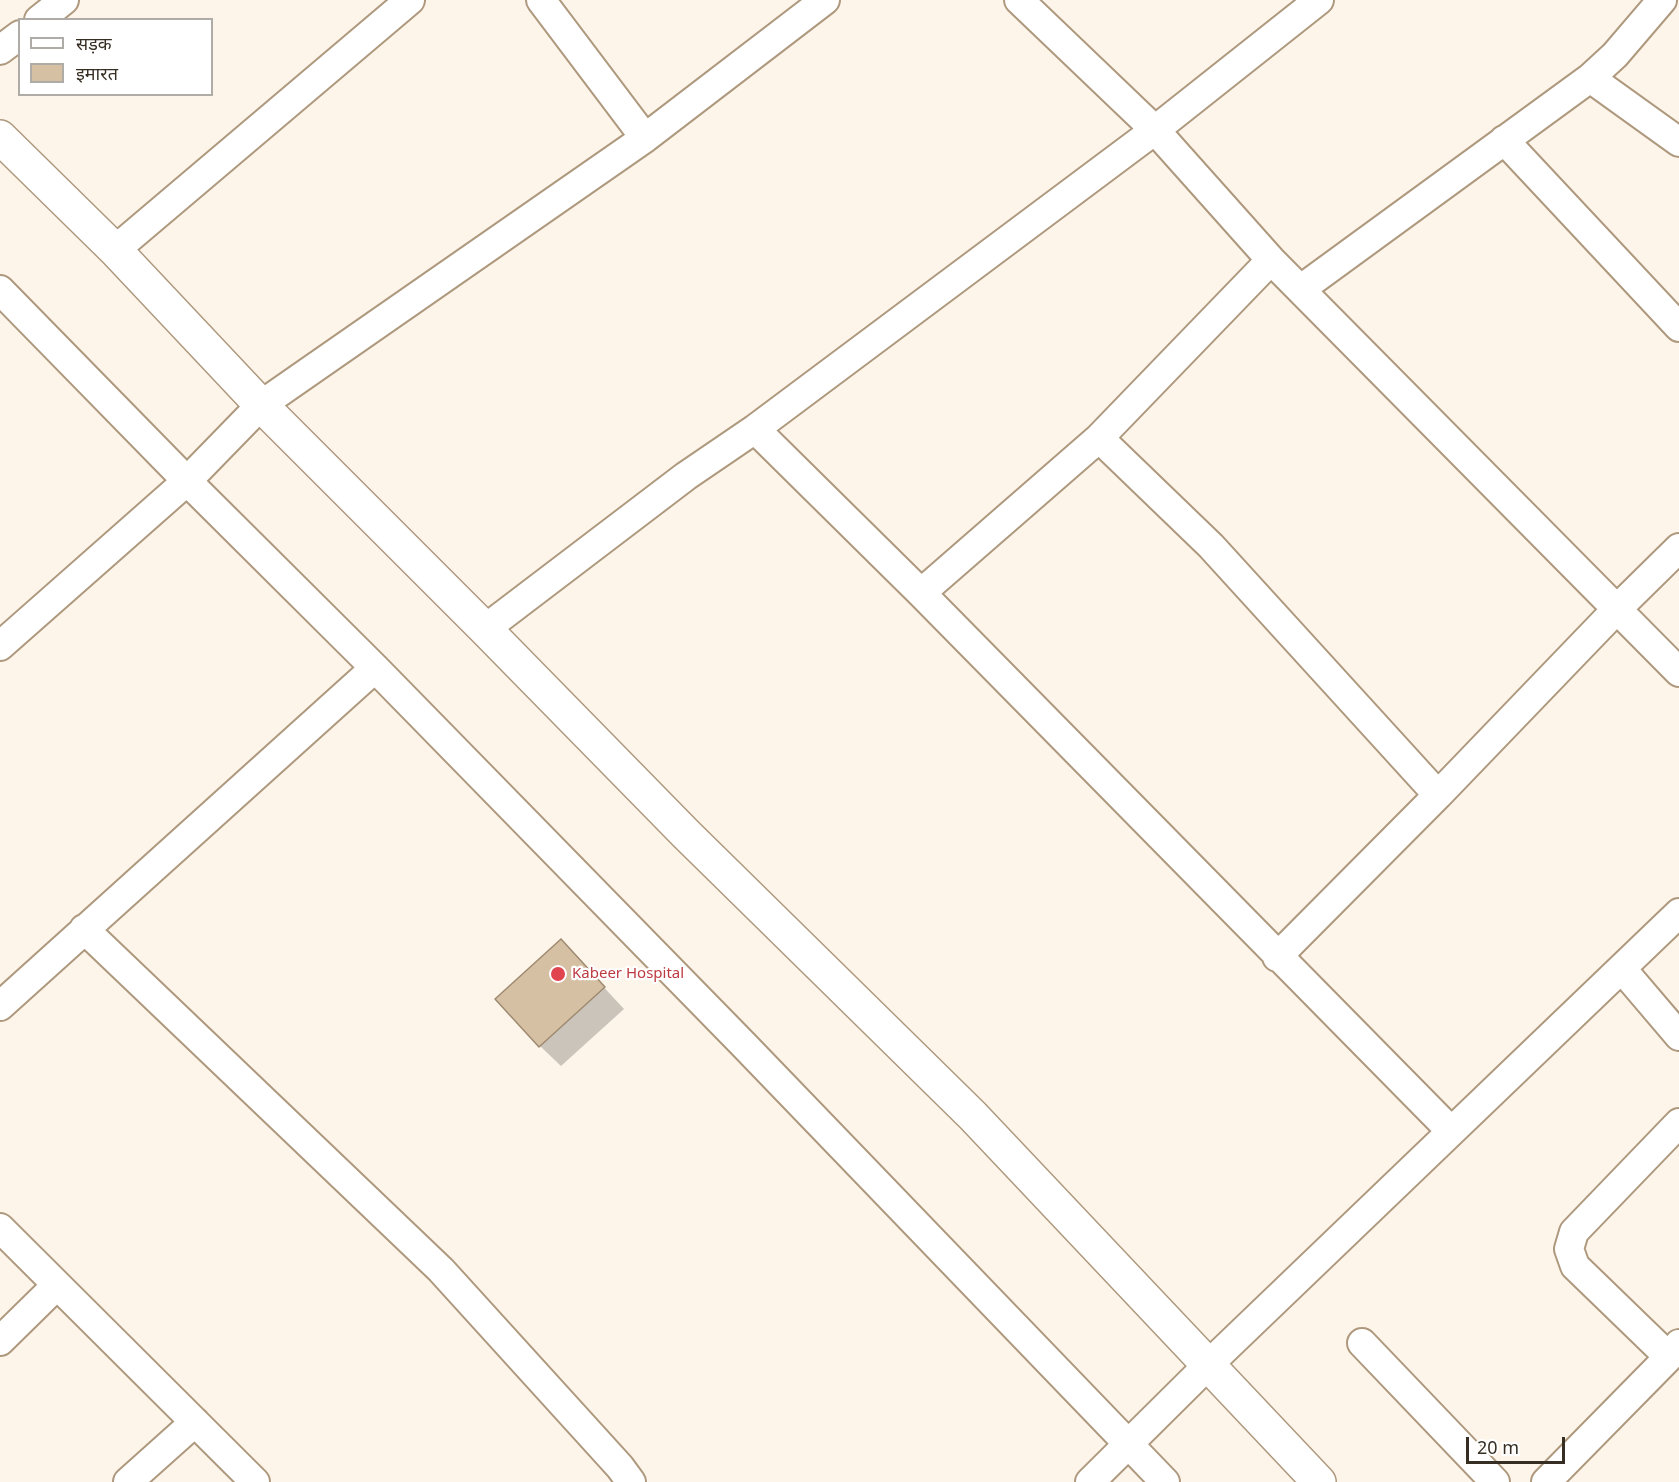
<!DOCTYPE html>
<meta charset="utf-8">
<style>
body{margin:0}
#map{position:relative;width:1679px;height:1482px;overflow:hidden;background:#fef5ea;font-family:"Noto Sans","Noto Sans Devanagari",sans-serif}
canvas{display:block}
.legend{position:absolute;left:18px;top:18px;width:195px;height:78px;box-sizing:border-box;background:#fff;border:2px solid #afaba7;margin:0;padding:8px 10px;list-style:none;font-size:18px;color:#372e23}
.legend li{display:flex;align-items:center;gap:12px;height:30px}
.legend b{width:30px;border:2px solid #afaba7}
.scale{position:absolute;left:1466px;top:1437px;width:99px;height:27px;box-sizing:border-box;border:3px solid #372e23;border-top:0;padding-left:8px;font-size:18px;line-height:21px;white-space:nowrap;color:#372e23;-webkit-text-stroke:4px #fff;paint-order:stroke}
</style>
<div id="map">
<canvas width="1679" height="1482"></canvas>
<ul class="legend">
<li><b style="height:8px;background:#fff"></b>सड़क</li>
<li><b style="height:16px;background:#d5c0a4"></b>इमारत</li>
</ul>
<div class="scale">20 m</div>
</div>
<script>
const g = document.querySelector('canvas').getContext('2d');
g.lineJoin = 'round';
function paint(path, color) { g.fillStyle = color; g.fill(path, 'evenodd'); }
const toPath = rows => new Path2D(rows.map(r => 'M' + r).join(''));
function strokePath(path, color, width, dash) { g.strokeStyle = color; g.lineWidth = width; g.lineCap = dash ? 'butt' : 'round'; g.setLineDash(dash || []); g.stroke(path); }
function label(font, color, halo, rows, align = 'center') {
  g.font = font + ' "Noto Sans",sans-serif'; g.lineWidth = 4.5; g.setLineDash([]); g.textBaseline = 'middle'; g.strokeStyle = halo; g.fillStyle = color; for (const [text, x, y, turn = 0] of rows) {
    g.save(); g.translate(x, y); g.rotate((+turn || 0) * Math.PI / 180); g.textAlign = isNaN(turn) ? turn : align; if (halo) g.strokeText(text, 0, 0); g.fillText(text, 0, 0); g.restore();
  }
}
paint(toPath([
 [561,941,624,1009,561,1066,540,1046]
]), '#0003');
const building = toPath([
 [561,939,605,987,539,1047,495,999,561,939]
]);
paint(building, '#d5c0a4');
strokePath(building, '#9e8a70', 1.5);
const minor = toPath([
 [541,0,645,138],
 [1019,0,1155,130,1271,260,1679,672],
 [1319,0,1155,130,755,429,921,593,1451,1131],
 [39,20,64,0],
 [0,50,20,35],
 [1590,78,1679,142],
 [1504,140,1679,327],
 [115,250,410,0],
 [1301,289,1590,78,1615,55,1662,0],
 [0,290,187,481,375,668,743,1044,1165,1482],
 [1099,438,1271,260],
 [921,593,1099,438,1211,546,1438,795,1277,957],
 [485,629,686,476,755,429],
 [0,646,187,481,261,405,645,138,825,0],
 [1438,795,1617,609,1679,548],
 [84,929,441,1270,620,1467,631,1482],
 [1622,969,1679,1036],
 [0,1006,375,668],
 [1679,1123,1574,1232,1569,1249,1575,1266,1669,1357,1679,1344],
 [0,1228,255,1482],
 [0,1341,57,1285],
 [1362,1343,1495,1482],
 [128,1482,195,1422],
 [1090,1482,1208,1365,1679,913],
 [1546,1482,1669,1357]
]);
const tertiary = toPath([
 [0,137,115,250,261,405,485,629,686,834,973,1116,1319,1482]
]);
strokePath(minor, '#ae997e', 32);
strokePath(tertiary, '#ae997e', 36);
strokePath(minor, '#fff', 28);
strokePath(tertiary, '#fff', 33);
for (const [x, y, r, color] of [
 [558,974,8,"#e0444e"]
]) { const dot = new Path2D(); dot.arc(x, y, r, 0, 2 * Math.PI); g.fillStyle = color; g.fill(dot); strokePath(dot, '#fff', 2); }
label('15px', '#be3a42', '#fff', [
 ["Kabeer Hospital",572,974]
], 'left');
</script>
